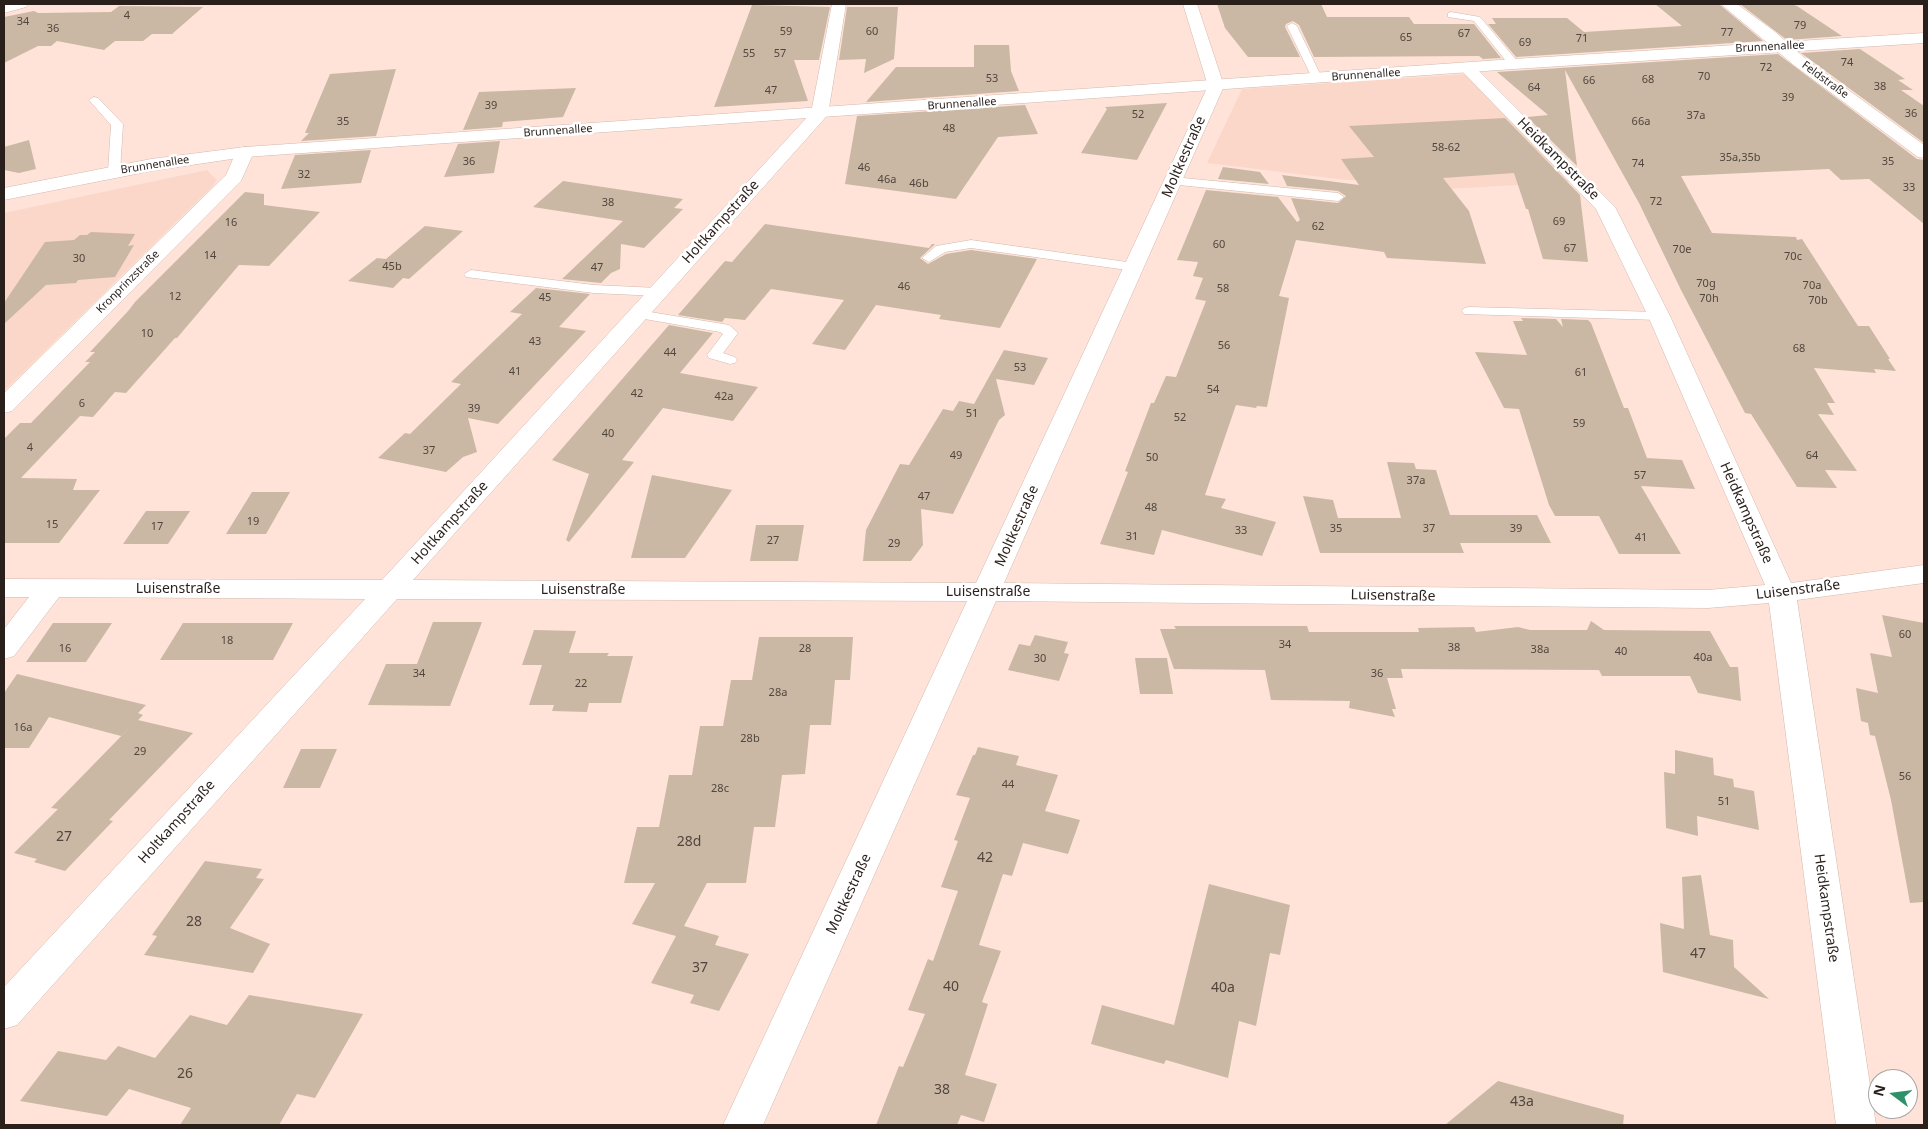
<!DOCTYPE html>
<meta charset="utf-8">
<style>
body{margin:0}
#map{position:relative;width:1928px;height:1129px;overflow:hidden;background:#ffe3d8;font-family:"Noto Sans",sans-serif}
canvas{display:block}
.frame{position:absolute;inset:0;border:5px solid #291f1b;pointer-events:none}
.north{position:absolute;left:1868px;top:1069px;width:50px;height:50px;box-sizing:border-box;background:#fff;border:1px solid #a9a5a4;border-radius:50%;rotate:285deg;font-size:14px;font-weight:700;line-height:20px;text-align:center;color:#291f1b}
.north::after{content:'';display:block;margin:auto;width:18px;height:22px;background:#2f906a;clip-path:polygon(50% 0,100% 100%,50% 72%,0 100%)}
</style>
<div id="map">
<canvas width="1928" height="1129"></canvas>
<div class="frame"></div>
<div class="north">N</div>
</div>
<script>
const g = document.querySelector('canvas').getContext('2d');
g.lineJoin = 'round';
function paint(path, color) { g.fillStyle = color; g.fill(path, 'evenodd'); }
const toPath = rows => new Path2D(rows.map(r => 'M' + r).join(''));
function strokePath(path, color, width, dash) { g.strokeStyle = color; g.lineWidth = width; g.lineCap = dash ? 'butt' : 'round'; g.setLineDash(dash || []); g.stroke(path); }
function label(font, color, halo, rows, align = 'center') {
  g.font = font + ' "Noto Sans",sans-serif'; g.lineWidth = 5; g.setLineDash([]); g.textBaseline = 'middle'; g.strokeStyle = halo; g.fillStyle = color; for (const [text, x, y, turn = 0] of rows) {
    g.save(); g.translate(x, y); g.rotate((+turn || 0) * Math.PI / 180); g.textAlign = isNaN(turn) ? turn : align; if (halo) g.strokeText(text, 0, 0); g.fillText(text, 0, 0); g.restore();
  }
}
paint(toPath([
 [1468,74,1574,182,1446,189,1363,180,1346,180,1207,163,1242,89],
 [207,170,217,180,213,186,4,391,4,213]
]), '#fbd7c9');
paint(toPath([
 [1217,4,1321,4,1327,17,1409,17,1414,24,1474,24,1501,58,1483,59,1479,56,1314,57,1299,25,1293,21,1286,24,1285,27,1300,57,1248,57,1225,28],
 [1655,4,1719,4,1763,41,1516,57,1488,24,1496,24,1492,18,1567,18,1584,32,1682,26],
 [1740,4,1791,4,1797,6,1842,36,1787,40],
 [752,5,830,7,819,60,794,60,808,101,714,107],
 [119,6,203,7,172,34,152,34,143,41,115,41,104,50,57,41,51,46,38,46,4,63,4,17,34,11,38,13,111,12],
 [847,7,898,7,894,59,864,73,866,59,839,60],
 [974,45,1009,45,1011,71,1019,91,866,102,896,67,974,67],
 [1860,49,1905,79,1898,80,1913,90,1901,90,1924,106,1924,143,1801,53],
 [1778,54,1917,159,1924,160,1924,224,1869,179,1841,180,1829,169,1681,176,1712,233,1796,237,1797,240,1802,239,1858,326,1869,326,1890,359,1888,359,1896,371,1874,369,1876,373,1814,368,1835,403,1827,403,1834,415,1818,414,1857,471,1825,470,1837,488,1797,487,1751,414,1745,413,1681,290,1639,203,1565,70,1577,166,1527,117,1548,115,1497,72],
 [396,69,376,136,301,141,309,133,305,133,330,74],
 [576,88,563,117,503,122,502,127,463,130,479,92],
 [1167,103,1137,160,1081,153,1107,109,1105,107],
 [1025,105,1038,134,998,137,956,199,845,184,857,116],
 [1505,118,1580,195,1588,262,1543,259,1528,209,1526,209,1514,173,1443,178,1469,211,1486,264,1387,258,1384,252,1296,240,1279,296,1289,298,1267,407,1257,406,1256,408,1236,405,1205,495,1226,499,1221,508,1276,522,1262,556,1162,530,1154,555,1100,544,1128,472,1125,471,1151,403,1154,403,1166,376,1176,377,1206,301,1195,299,1203,278,1193,276,1198,262,1177,260,1206,190,1278,197,1297,222,1300,220,1291,198,1338,203,1346,196,1338,191,1287,186,1282,175,1359,185,1341,159,1374,157,1349,126],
 [29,140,36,169,19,173,4,170,4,147],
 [500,141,494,173,444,177,458,144],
 [371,150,361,183,281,189,295,155],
 [1223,167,1260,172,1269,184,1218,179],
 [563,181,683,199,674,208,683,209,644,248,621,244,620,269,611,273,601,283,562,279,623,221,533,207],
 [245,192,264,194,264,205,320,212,269,266,239,265,177,338,175,338,126,393,115,392,93,417,80,416,21,478,77,479,73,490,100,490,59,543,4,543,4,439,20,423,31,423,90,362,85,362,95,352,90,352,129,310,135,302],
 [765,224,929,248,932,244,935,244,920,258,928,264,946,254,971,250,1037,259,1000,328,939,319,941,315,876,305,845,350,812,344,844,300,771,289,745,320,725,318,722,322,678,315,725,261,732,262],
 [425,226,463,231,409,279,403,278,393,288,348,281,377,258,386,259],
 [91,232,135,234,128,246,134,245,115,277,78,280,76,283,46,285,4,324,4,303,45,242,74,240,80,235,87,235],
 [536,288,590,294,559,327,586,331,498,424,468,418,477,452,463,457,446,472,378,458,405,433,410,434,461,384,451,382,522,314,510,312],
 [1521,318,1556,319,1563,327,1561,319,1588,320,1591,323,1624,408,1628,408,1647,458,1682,460,1695,489,1641,486,1681,554,1619,554,1599,516,1555,516,1549,505,1519,409,1504,408,1475,352,1527,355,1513,321,1523,321],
 [669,325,713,333,680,373,758,387,733,421,663,408,622,460,634,462,569,542,566,540,589,474,552,460],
 [1004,350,1048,358,1034,385,996,379,1005,415,999,420,953,514,921,509,923,545,911,561,863,561,866,530,900,464,909,465,943,409,953,411,959,401,974,404],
 [1387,462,1414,463,1416,469,1436,470,1450,515,1537,515,1551,543,1460,543,1464,553,1320,553,1303,496,1333,500,1338,518,1401,518],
 [652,475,732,490,685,558,631,558],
 [252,492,290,492,266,534,226,534],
 [146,511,190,511,168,544,123,544],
 [756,525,804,525,798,561,750,561],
 [1882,615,1924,623,1924,902,1910,903,1891,800,1875,736,1870,735,1868,723,1861,721,1856,688,1878,693,1870,653,1892,657],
 [1591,621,1604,630,1710,631,1730,667,1738,667,1741,701,1698,693,1690,676,1602,676,1599,670,1401,669,1403,678,1387,678,1396,709,1392,709,1395,717,1349,708,1350,701,1271,700,1265,670,1174,669,1160,629,1176,629,1174,626,1307,626,1309,632,1419,632,1418,628,1474,627,1476,632,1518,627,1530,630,1587,630],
 [433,622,482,622,450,706,368,705,386,664,417,664],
 [53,623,112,623,86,662,26,662],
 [183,623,293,623,273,660,160,660],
 [534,630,576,631,569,653,609,653,607,656,633,656,621,703,589,703,587,712,552,711,554,705,529,705,542,665,522,665],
 [1035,635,1068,642,1064,653,1069,654,1059,681,1008,670,1019,644,1030,646],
 [759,637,853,637,850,680,835,680,831,725,810,725,805,774,782,775,775,827,754,827,746,883,707,883,684,926,719,936,715,945,749,954,719,1011,690,1003,694,995,651,983,676,936,632,924,655,883,624,883,637,827,659,827,669,775,692,775,700,726,723,726,731,680,752,680],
 [1135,658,1167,658,1173,694,1140,694],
 [17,674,146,705,138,713,143,715,138,720,193,733,109,820,113,821,65,871,34,862,37,859,14,853,58,809,51,808,134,723,121,736,49,717,29,748,4,748,4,693],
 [978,747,1019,756,1016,765,1058,775,1045,811,1080,820,1068,854,1023,843,1012,876,1003,874,979,945,1001,951,982,1002,988,1004,965,1075,997,1084,984,1122,961,1115,957,1125,876,1125,899,1066,903,1067,925,1014,908,1010,928,959,933,961,958,891,941,887,958,841,954,840,970,798,956,795,973,755,975,755],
 [301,749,337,749,320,788,283,788],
 [1675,750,1713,758,1714,775,1733,779,1734,787,1754,791,1759,830,1697,816,1698,836,1666,828,1664,772,1675,774],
 [205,861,262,869,256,878,264,879,230,928,270,944,253,973,144,955,157,936,152,935],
 [1701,875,1710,935,1733,940,1734,967,1769,999,1663,972,1660,923,1684,929,1682,877],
 [1209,884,1290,905,1280,955,1270,953,1256,1026,1239,1021,1228,1078,1166,1060,1164,1064,1091,1044,1102,1005,1174,1025],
 [249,995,363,1014,315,1098,297,1094,279,1125,180,1125,191,1108,129,1089,107,1116,20,1101,58,1051,106,1060,118,1046,155,1058,190,1015,227,1025],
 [1498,1081,1624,1115,1623,1125,1445,1125]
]), '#cab8a4');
const service = toPath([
 [1451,12,1480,17,1518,62,1519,64,1518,66,1510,66,1474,21,1448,17,1448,13,1451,12],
 [1292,23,1297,26,1322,78,1321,80,1313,80,1312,78,1287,26,1292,23],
 [94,97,98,98,123,124,120,172,118,175,114,176,108,172,111,125,89,100,94,97],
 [1173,177,1338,193,1344,197,1338,201,1169,184,1167,181,1173,177],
 [971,240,1134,263,1141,267,1134,271,971,248,945,252,929,262,922,258,936,246,971,240],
 [471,270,594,285,658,288,665,292,658,296,594,293,466,277,464,274,471,270],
 [1469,307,1659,312,1666,316,1659,320,1464,314,1462,311,1464,308,1469,307],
 [638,310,729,325,738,333,723,353,735,357,737,360,735,363,730,364,709,358,707,355,723,334,720,332,633,317,631,314,638,310]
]);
const minor = toPath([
 [832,4,846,4,828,114,825,118,413,580,976,583,1208,86,1183,4,1197,4,1224,86,1004,583,1708,590,1765,585,1648,316,1596,209,1458,67,1460,64,1472,64,1615,207,1670,316,1791,583,1924,565,1924,583,1797,600,1876,1125,1836,1125,1769,603,1708,608,996,601,763,1125,723,1125,967,601,397,599,17,1025,4,1029,4,987,365,599,59,597,14,656,4,659,4,629,29,597,4,597,4,579,382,580,811,113,832,4],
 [1721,4,1737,4,1774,31,1807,60,1924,145,1924,158,1918,157,1795,66,1721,4],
 [245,147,251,148,254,152,241,181,12,411,4,413,4,393,226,175,236,152,239,148,245,147]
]);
const tertiary = toPath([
 [1924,33,1924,43,1514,69,245,157,151,171,4,200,4,188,151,159,245,147,1514,59,1924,33]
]);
const secondary = toPath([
 [4,4,28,4,26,7,4,13,4,4]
]);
strokePath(service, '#d2b8ad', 1);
strokePath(minor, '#d2b8ad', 1);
strokePath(tertiary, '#d2b8ad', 1);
strokePath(secondary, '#d2b8ad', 1);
paint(service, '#fff');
paint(minor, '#fff');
paint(tertiary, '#fff');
paint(secondary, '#fff');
label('11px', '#51453d', null, [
 ["4",127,16],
 ["34",23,22],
 ["79",1800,26],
 ["36",53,29],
 ["59",786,32],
 ["60",872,32],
 ["77",1727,33],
 ["67",1464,34],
 ["65",1406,38],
 ["71",1582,39],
 ["69",1525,43],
 ["55",749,54],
 ["57",780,54],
 ["74",1847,63],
 ["72",1766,68],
 ["70",1704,77],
 ["53",992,79],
 ["68",1648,80],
 ["66",1589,81],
 ["38",1880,87],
 ["64",1534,88],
 ["47",771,91],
 ["39",1788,98],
 ["39",491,106],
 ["36",1911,114],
 ["52",1138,115],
 ["37a",1696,116],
 ["35",343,122],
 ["66a",1641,122],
 ["48",949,129],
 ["58-62",1446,148],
 ["35a,35b",1740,158],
 ["36",469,162],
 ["35",1888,162],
 ["74",1638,164],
 ["46",864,168],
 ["32",304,175],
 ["46a",887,180],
 ["46b",919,184],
 ["33",1909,188],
 ["72",1656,202],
 ["38",608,203],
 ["69",1559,222],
 ["16",231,223],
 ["62",1318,227],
 ["60",1219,245],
 ["67",1570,249],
 ["70e",1682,250],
 ["14",210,256],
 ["70c",1793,257],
 ["30",79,259],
 ["45b",392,267],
 ["47",597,268],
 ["70g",1706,284],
 ["70a",1812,286],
 ["46",904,287],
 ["58",1223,289],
 ["12",175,297],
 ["45",545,298],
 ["70h",1709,299],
 ["70b",1818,301],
 ["10",147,334],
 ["43",535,342],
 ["56",1224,346],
 ["68",1799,349],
 ["44",670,353],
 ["53",1020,368],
 ["41",515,372],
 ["61",1581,373],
 ["54",1213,390],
 ["42",637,394],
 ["42a",724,397],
 ["6",82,404],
 ["39",474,409],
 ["51",972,414],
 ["52",1180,418],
 ["59",1579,424],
 ["40",608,434],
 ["4",30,448],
 ["37",429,451],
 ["49",956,456],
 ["64",1812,456],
 ["50",1152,458],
 ["57",1640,476],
 ["37a",1416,481],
 ["47",924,497],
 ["48",1151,508],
 ["19",253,522],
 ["15",52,525],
 ["17",157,527],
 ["35",1336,529],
 ["37",1429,529],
 ["39",1516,529],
 ["33",1241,531],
 ["31",1132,537],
 ["41",1641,538],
 ["27",773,541],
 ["29",894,544],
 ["60",1905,635],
 ["18",227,641],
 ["34",1285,645],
 ["38",1454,648],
 ["16",65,649],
 ["28",805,649],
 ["38a",1540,650],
 ["40",1621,652],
 ["40a",1703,658],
 ["30",1040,659],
 ["34",419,674],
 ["36",1377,674],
 ["22",581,684],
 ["28a",778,693],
 ["16a",23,728],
 ["28b",750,739],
 ["29",140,752],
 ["56",1905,777],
 ["44",1008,785],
 ["28c",720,789],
 ["51",1724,802]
]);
label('11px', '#291f1b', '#fff', [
 ["Brunnenallee",1770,47,-3],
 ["Brunnenallee",1366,75,-4],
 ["Feldstraße",1825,80,36],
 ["Brunnenallee",962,104,-4],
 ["Brunnenallee",558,131,-4],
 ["Brunnenallee",155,165,-9],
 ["Kronprinzstraße",128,282,-45]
]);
label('14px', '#291f1b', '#fff', [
 ["Moltkestraße",1184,157,-66],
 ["Heidkampstraße",1558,159,45],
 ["Holtkampstraße",721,222,-48],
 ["Heidkampstraße",1746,513,66],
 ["Holtkampstraße",450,523,-48],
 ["Moltkestraße",1017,526,-66],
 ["Luisenstraße",178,589],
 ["Luisenstraße",583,590],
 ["Luisenstraße",1798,590,-7],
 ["Luisenstraße",988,592],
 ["Luisenstraße",1393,596,1],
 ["Holtkampstraße",177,822,-48],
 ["Moltkestraße",849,894,-65],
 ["Heidkampstraße",1826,908,82]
]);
label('14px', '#51453d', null, [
 ["27",64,837],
 ["28d",689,842],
 ["42",985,858],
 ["28",194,922],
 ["47",1698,954],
 ["37",700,968],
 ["40",951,987],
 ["40a",1223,988],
 ["26",185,1074],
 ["38",942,1090],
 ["43a",1522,1102]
]);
</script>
